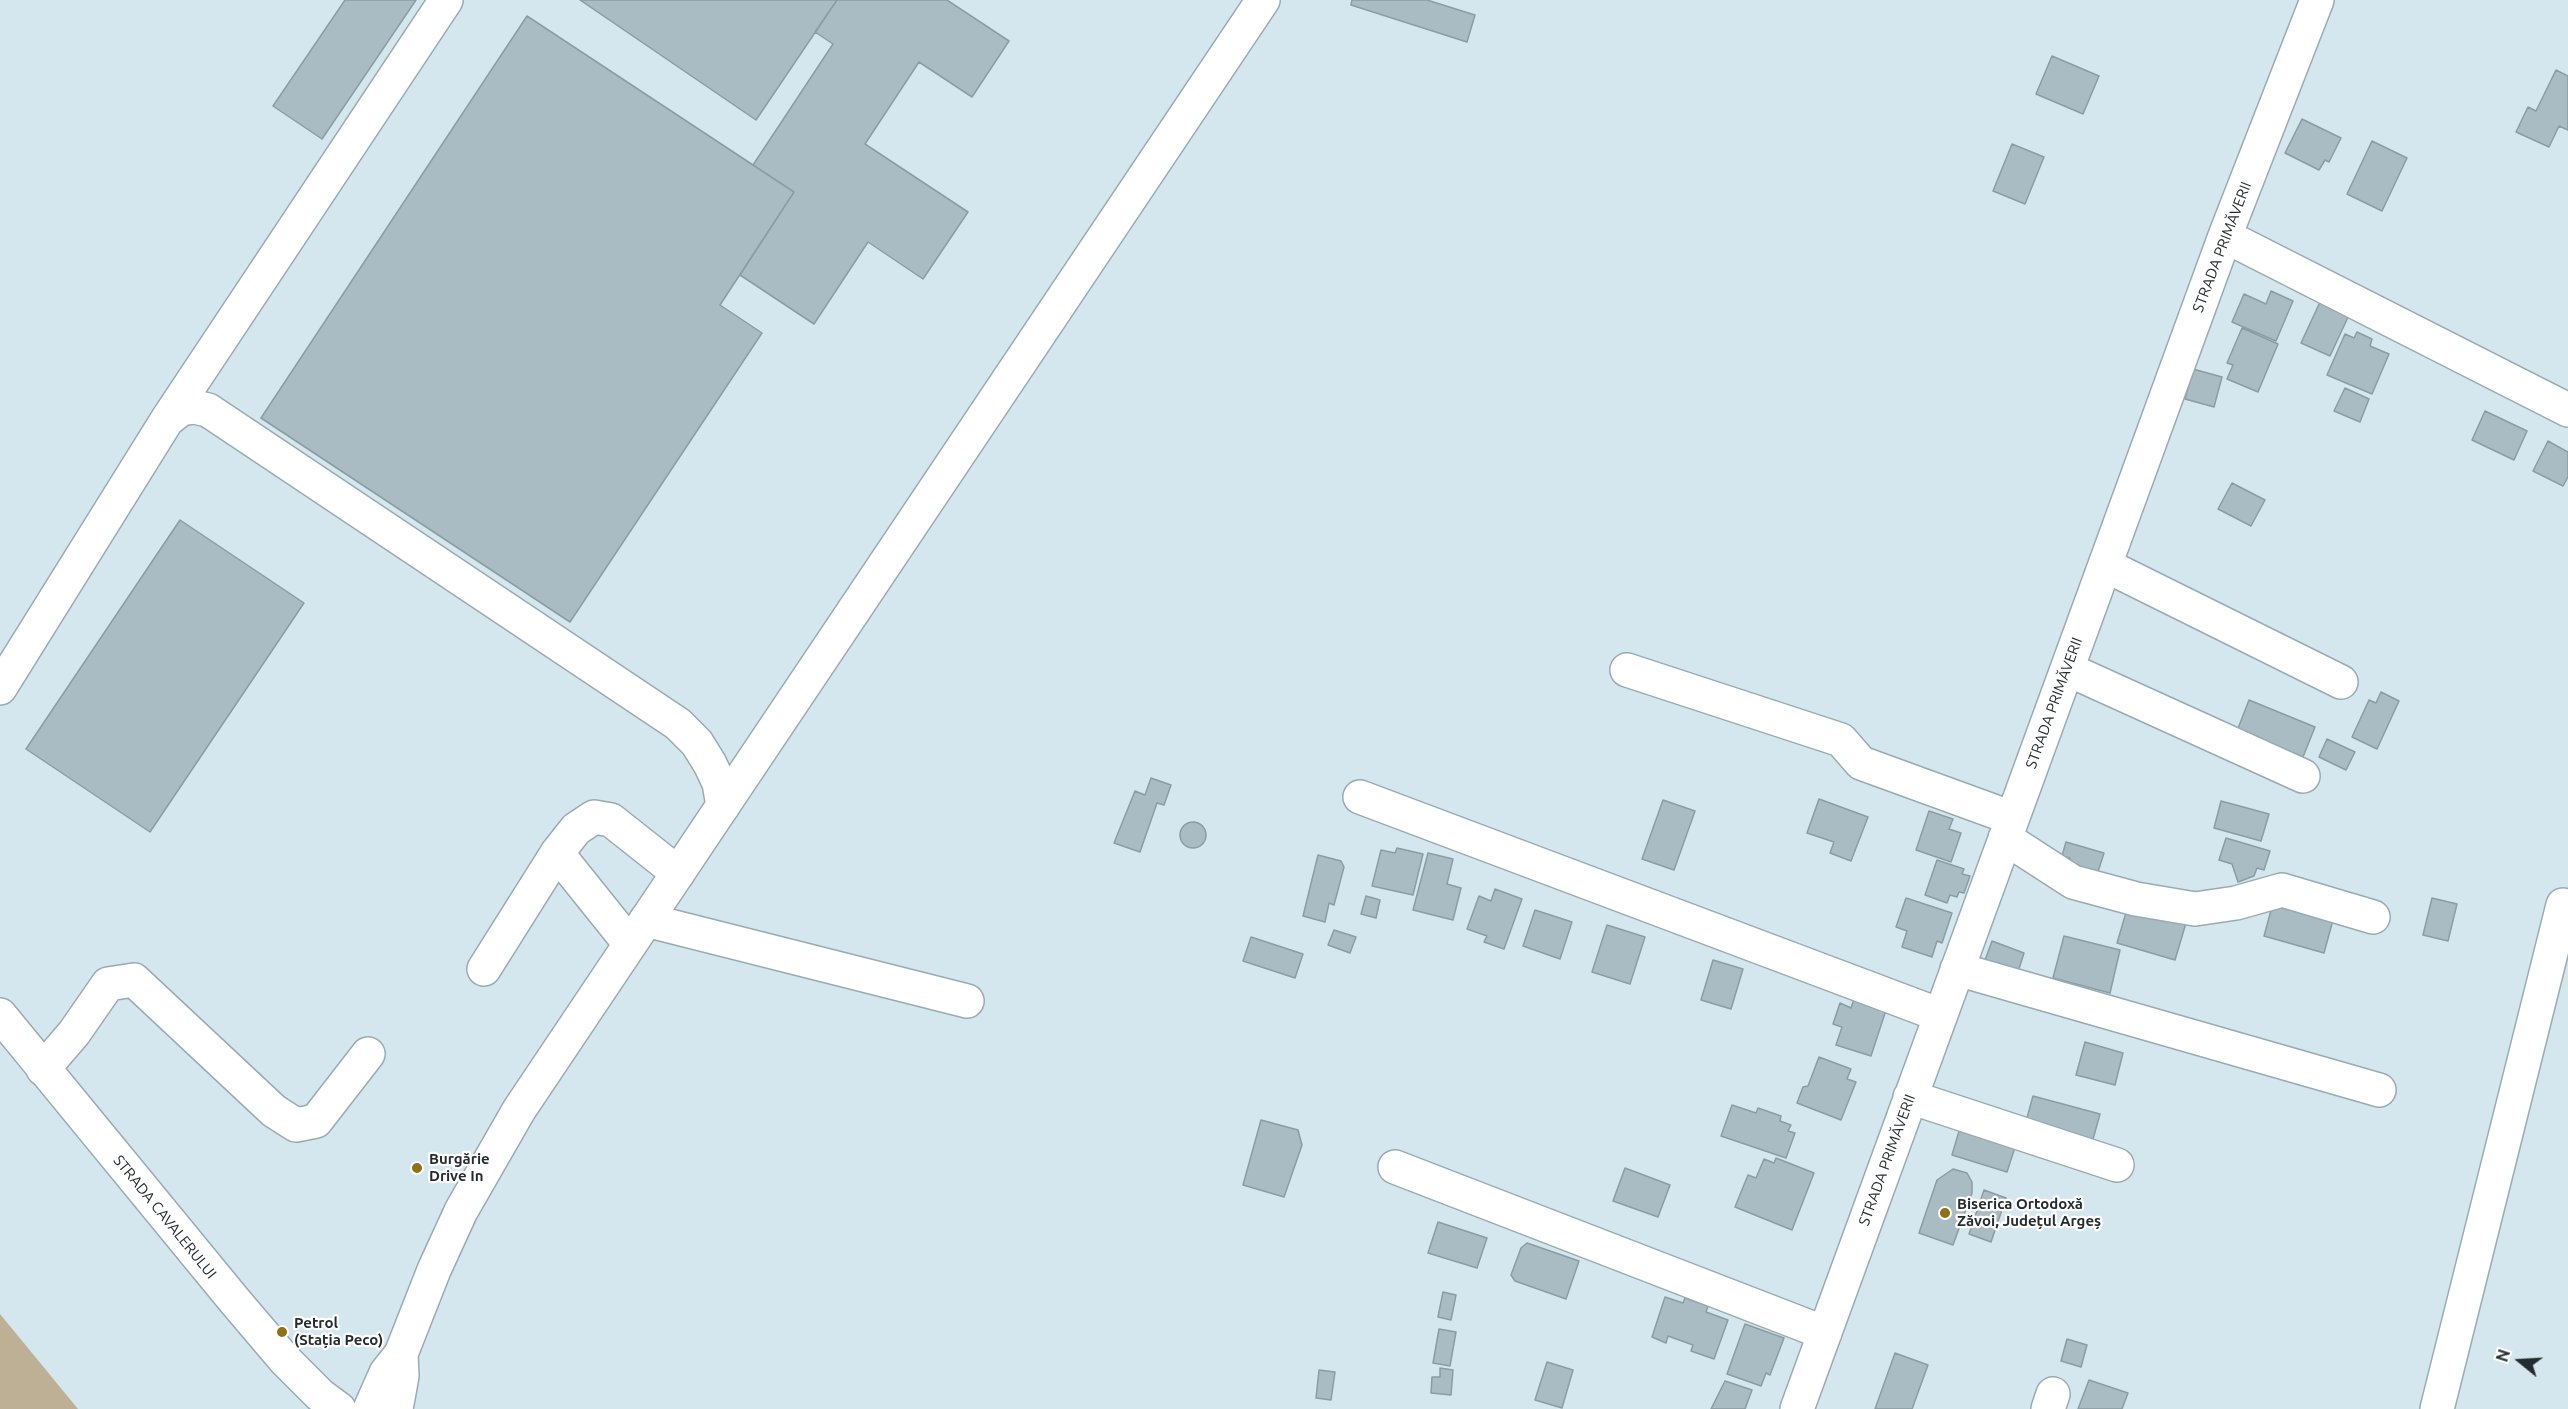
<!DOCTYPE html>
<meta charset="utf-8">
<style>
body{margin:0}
#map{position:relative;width:2568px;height:1409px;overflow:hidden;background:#d4e7ee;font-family:Ubuntu,sans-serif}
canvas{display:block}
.north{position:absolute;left:2490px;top:1331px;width:60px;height:60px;-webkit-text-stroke:4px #fff;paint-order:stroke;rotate:288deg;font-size:16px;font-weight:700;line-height:24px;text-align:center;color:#252c2f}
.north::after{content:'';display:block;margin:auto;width:21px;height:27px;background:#252c2f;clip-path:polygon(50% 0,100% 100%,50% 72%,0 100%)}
</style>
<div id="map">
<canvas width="2568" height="1409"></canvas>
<div class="north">N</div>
</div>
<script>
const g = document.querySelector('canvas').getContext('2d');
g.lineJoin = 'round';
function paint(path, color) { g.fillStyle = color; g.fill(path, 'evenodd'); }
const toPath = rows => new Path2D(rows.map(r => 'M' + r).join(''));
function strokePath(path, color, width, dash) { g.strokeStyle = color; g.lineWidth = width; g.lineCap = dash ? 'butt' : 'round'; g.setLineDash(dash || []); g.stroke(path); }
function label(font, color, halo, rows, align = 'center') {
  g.font = font + ' Ubuntu,sans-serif'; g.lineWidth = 4.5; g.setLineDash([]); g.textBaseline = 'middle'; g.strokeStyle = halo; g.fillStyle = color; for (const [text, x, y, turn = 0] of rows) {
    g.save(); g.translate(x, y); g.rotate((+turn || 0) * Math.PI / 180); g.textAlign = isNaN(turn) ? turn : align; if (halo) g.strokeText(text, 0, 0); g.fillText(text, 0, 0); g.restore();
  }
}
paint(toPath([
 [0,1314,78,1409,0,1409]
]), '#bdb094');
const building = toPath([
 [345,0,416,0,322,139,273,106,345,0],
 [580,0,837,0,756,120,580,0],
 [837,0,947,0,1009,41,972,97,919,62,865,144,968,212,923,279,868,242,814,324,740,275,794,192,753,165,833,44,815,32,837,0],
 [1352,0,1427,0,1475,15,1467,42,1351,5,1352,0],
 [527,16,794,192,720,305,762,333,570,622,261,418,527,16],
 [2052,56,2099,76,2083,114,2036,94,2052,56],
 [2556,70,2568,76,2568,130,2559,126,2549,147,2516,132,2528,107,2536,111,2556,70],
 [2302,119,2341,138,2329,162,2325,160,2319,170,2285,153,2302,119],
 [2372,141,2407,158,2382,211,2347,194,2372,141],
 [2012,144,2044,157,2025,204,1993,191,2012,144],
 [2271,291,2293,301,2276,341,2232,322,2244,294,2266,304,2271,291],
 [2320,302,2349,315,2330,356,2301,343,2320,302],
 [2242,328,2278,344,2258,392,2227,379,2233,365,2227,363,2242,328],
 [2357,332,2372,339,2370,346,2389,354,2372,394,2327,375,2345,334,2354,338,2357,332],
 [2193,369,2222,377,2214,407,2185,399,2193,369],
 [2345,388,2369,399,2360,422,2334,411,2345,388],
 [2485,411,2527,431,2514,460,2472,440,2485,411],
 [2548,441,2568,452,2568,477,2563,486,2533,471,2548,441],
 [2232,483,2265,500,2251,526,2218,509,2232,483],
 [180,520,304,603,150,832,26,749,180,520],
 [2381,692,2399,701,2377,749,2352,737,2369,700,2376,703,2381,692],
 [2249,700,2315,727,2303,757,2237,731,2249,700],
 [2327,739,2355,752,2346,770,2319,757,2327,739],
 [1151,778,1171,785,1164,805,1157,803,1140,852,1114,843,1135,791,1145,795,1151,778],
 [1819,799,1868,817,1851,861,1830,853,1834,842,1807,833,1819,799],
 [1663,800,1695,811,1674,870,1642,859,1663,800],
 [2221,801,2269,814,2261,841,2214,828,2221,801],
 [1929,811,1953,819,1949,829,1961,833,1951,862,1916,850,1929,811],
 '1180 835a13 13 0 1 1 26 0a13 13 0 1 1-26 0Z',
 [2226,838,2270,851,2264,870,2257,868,2254,876,2238,882,2232,864,2219,860,2226,838],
 [2066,842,2104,853,2096,878,2066,869,2070,858,2062,856,2066,842],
 [1397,848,1423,854,1413,895,1372,886,1381,850,1395,853,1397,848],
 [1428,853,1453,859,1447,884,1461,888,1453,920,1413,910,1428,853],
 [1318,855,1341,861,1344,867,1334,905,1329,903,1325,922,1303,916,1318,855],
 [1937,860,1964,869,1962,874,1970,876,1964,893,1959,892,1957,897,1950,895,1947,903,1925,895,1937,860],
 [1495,889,1522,899,1504,949,1484,942,1487,936,1467,929,1479,896,1491,901,1495,889],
 [1366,896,1380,900,1376,918,1361,914,1366,896],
 [1906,898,1952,913,1942,943,1937,941,1932,957,1902,947,1907,931,1896,927,1906,898],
 [2432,898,2457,904,2448,941,2423,935,2432,898],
 [2273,903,2333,920,2324,953,2264,936,2273,903],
 [2128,906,2186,923,2175,960,2117,943,2128,906],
 [1535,910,1572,922,1560,959,1523,946,1535,910],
 [1607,925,1645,937,1630,984,1592,972,1607,925],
 [1334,930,1356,937,1350,953,1328,945,1334,930],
 [2064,936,2120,950,2110,993,2053,978,2064,936],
 [1251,937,1303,954,1295,978,1243,961,1251,937],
 [1992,941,2024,953,2017,975,1984,963,1992,941],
 [1713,960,1743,969,1731,1009,1701,1000,1713,960],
 [1855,996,1887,1007,1871,1056,1836,1045,1842,1027,1833,1024,1840,1003,1851,1008,1855,996],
 [2085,1042,2123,1053,2115,1085,2076,1075,2085,1042],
 [1819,1057,1851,1069,1847,1079,1856,1082,1841,1120,1797,1103,1803,1087,1808,1086,1819,1057],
 [2033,1096,2100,1114,2090,1150,2025,1125,2033,1096],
 [1732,1105,1756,1113,1758,1108,1781,1116,1780,1121,1791,1125,1788,1131,1795,1133,1786,1158,1721,1136,1732,1105],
 [1261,1120,1298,1130,1302,1145,1284,1197,1243,1185,1261,1120],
 [1962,1121,2018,1138,2007,1172,1952,1155,1962,1121],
 [1776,1158,1814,1173,1792,1230,1735,1207,1748,1175,1756,1178,1764,1159,1774,1163,1776,1158],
 [1625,1168,1670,1185,1658,1217,1613,1201,1625,1168],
 [1953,1169,1967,1173,1972,1182,1972,1193,1953,1245,1919,1233,1937,1180,1953,1169],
 [1984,1190,2006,1198,1991,1242,1969,1234,1984,1190],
 [1438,1222,1487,1238,1477,1268,1428,1253,1438,1222],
 [1527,1243,1579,1261,1566,1299,1515,1281,1511,1275,1521,1248,1527,1243],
 [1443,1292,1456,1295,1451,1320,1438,1317,1443,1292],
 [1665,1297,1683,1303,1685,1298,1708,1306,1706,1312,1728,1320,1714,1359,1691,1351,1693,1345,1668,1336,1666,1343,1652,1337,1665,1297],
 [1745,1324,1784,1338,1770,1375,1766,1373,1761,1386,1727,1374,1745,1324],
 [1439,1329,1456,1332,1450,1366,1433,1363,1439,1329],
 [2067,1339,2087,1345,2081,1367,2061,1361,2067,1339],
 [1895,1353,1928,1365,1912,1409,1875,1409,1895,1353],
 [1547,1362,1573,1370,1562,1408,1535,1400,1547,1362],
 [1440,1368,1453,1370,1451,1395,1431,1393,1432,1377,1440,1377,1440,1368],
 [1319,1370,1335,1372,1331,1400,1316,1398,1319,1370],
 [2089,1380,2128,1393,2122,1409,2078,1409,2089,1380],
 [1725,1381,1752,1390,1745,1409,1711,1409,1725,1381]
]);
paint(building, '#aabcc3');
strokePath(building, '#8b9ca3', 1.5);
const minor = toPath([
 [2225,236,2568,410],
 [167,420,446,0],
 [2105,565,2341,682],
 [2067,669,2303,776],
 [1627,670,1841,740,1861,763,2012,818],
 [0,688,167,420,181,409,194,407,208,410,678,724,697,743,710,764,719,783,723,806],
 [1360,797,1940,1015],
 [2005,838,2073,882,2136,899,2195,909,2236,903,2282,890,2373,917],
 [557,853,630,944],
 [646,920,967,1001],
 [484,969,557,853,576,829,594,817,611,820,678,873],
 [1957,969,2379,1090],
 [43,1069,74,1033,108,984,134,980,274,1111,296,1125,316,1121,368,1054],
 [1910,1097,2117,1165],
 [1395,1167,1825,1333],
 [1797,1409,2225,236,2317,0],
 [2048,1409,2053,1394],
 [2437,1409,2563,905]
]);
const major = toPath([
 [0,1015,234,1300,285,1360,320,1395,339,1409],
 [370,1409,386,1373,401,1354,434,1270,461,1211,519,1110,1263,0],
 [396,1409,402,1376,401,1354]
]);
strokePath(minor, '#99abb2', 36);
strokePath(major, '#99abb2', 36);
strokePath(minor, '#fff', 33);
strokePath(major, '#fff', 33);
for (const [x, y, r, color] of [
 [417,1168,6,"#917017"],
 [1945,1213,6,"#917017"],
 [282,1332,6,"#917017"]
]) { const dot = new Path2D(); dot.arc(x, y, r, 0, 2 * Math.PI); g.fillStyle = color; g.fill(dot); strokePath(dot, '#fff', 2); }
label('15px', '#252c2f', '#fff', [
 ["STRADA PRIMĂVERII",2222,247,-69],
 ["STRADA PRIMĂVERII",2054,703,-70],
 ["STRADA PRIMĂVERII",1887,1160,-70],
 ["STRADA CAVALERULUI",165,1217,51]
]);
label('bold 15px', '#252c2f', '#fff', [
 ["Burgărie",429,1159],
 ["Drive In",429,1176],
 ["Biserica Ortodoxă",1957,1204],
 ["Zăvoi, Județul Argeș",1957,1221],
 ["Petrol",294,1323],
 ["(Stația Peco)",294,1340]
], 'left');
</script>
